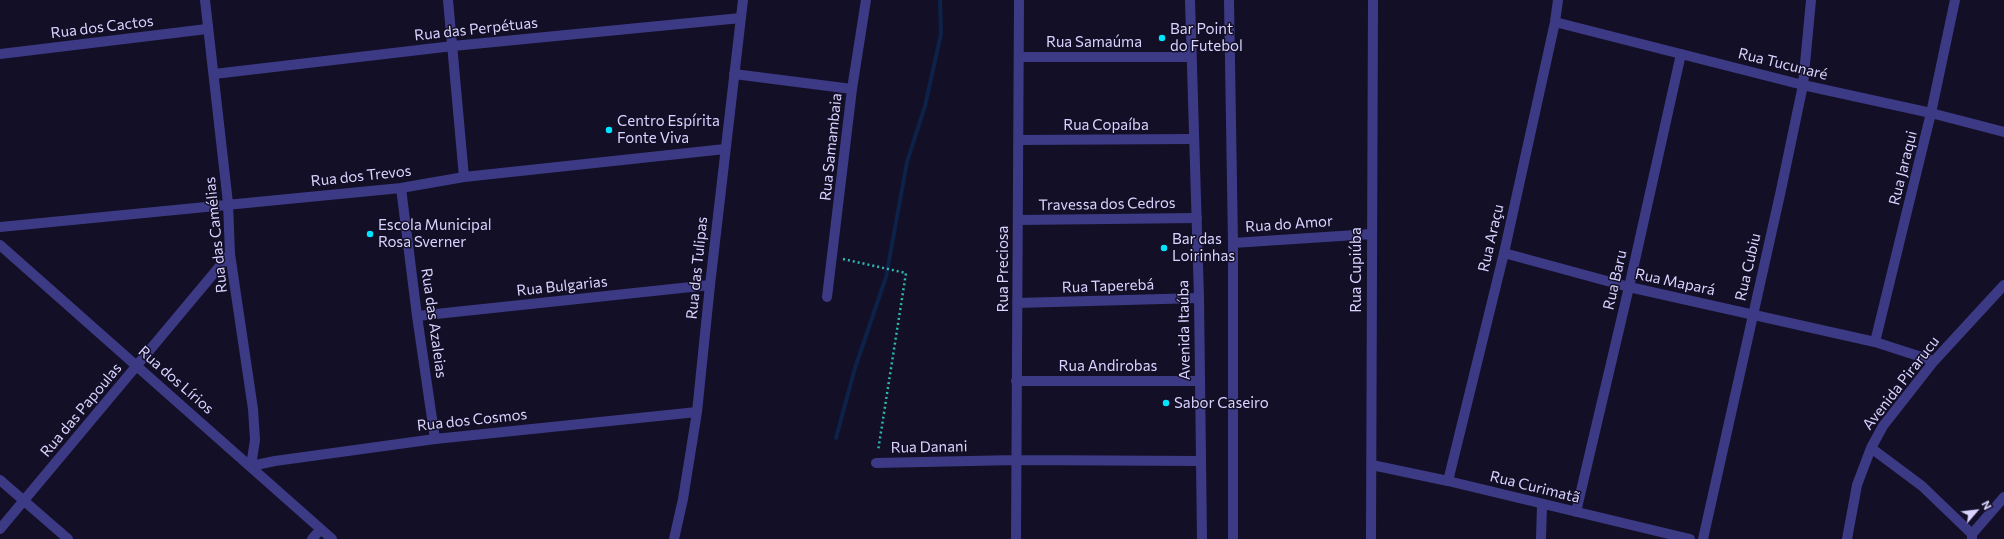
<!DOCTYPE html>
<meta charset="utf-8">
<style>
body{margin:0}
#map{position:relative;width:2004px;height:539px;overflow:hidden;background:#130f26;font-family:Commissioner,sans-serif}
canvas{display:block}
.north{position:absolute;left:1956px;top:491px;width:40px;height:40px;-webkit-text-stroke:3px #130f26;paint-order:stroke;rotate:62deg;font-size:11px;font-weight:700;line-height:16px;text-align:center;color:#d9d4ff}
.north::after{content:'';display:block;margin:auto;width:14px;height:18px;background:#d9d4ff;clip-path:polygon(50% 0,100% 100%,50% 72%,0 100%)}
</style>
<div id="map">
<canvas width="2004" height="539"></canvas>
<div class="north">N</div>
</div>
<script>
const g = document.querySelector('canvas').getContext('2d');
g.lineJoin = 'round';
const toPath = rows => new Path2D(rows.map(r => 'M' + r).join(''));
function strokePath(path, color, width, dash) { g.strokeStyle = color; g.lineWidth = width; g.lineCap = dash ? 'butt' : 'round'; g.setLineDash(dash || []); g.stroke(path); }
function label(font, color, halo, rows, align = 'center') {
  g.font = font + ' Commissioner,sans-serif'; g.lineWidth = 3; g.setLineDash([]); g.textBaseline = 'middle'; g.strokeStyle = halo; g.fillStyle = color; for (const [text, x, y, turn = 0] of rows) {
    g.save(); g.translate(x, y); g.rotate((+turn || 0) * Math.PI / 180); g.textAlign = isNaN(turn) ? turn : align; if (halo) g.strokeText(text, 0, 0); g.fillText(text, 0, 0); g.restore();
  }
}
strokePath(toPath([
 [836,438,855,368,886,277,907,162,925,106,941,34,940,0]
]), '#0c2248', 4);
strokePath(toPath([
 [843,259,906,273,878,451]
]), '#2fb8b0', 2.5, [2, 3]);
strokePath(toPath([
 [205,0,228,203,230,254,253,409,255,440,251,466,275,461,435,439,697,412],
 [448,0,464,177],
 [1555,22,1803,85,1931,113,2004,132],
 [0,54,207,29],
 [1020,57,1191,57],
 [214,74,453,46,741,18],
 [734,74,852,89],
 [1019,140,1193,139],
 [401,188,417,316,435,439],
 [1018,220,1197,218],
 [0,227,401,188,464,177,725,149],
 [1233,243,1371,234],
 [0,245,332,539],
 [1504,253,1629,287,1875,342,1934,361],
 [827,297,852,89,866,0],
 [1017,303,1199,298],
 [417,316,710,285],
 [1875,342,1931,113,1955,0],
 [1016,381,1200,381],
 [1871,448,1922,486,1972,534],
 [876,463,1016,460,1201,461],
 [1372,465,1448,481,1690,539],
 [0,480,68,539],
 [1448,481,1504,253,1555,22,1558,0],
 [1576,512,1629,287,1681,54],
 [0,529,230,254],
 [312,539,320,530],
 [674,539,683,499,697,412,710,285,743,0],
 [1016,539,1019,0],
 [1371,539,1373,0],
 [1541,539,1542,505],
 [1703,539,1781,190,1803,85,1811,0],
 [1847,539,1857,485,1871,448,1883,426,1934,361,2004,285],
 [1972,539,1972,534,2004,497]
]), '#3d3a85', 10);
strokePath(toPath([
 [1190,0,1199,298,1202,539],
 [1229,0,1233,243,1233,539]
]), '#3d3a85', 10);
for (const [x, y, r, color] of [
 [1162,38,4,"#00e5ff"],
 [609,130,4,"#00e5ff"],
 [370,234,4,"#00e5ff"],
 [1164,248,4,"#00e5ff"],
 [1166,403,4,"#00e5ff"]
]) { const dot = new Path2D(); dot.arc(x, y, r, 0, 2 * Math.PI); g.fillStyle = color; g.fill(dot); strokePath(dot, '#130f26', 1.5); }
label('15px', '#d9d4ff', '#130f26', [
 ["Rua dos Cactos",102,27,-7],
 ["Rua das Perpétuas",476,29,-6],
 ["Rua Samaúma",1094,42],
 ["Rua Tucunaré",1783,64,14],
 ["Rua Copaíba",1106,125],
 ["Rua Samambaia",831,147,-84],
 ["Rua Jaraqui",1903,168,-76],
 ["Rua dos Trevos",361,176,-6],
 ["Travessa dos Cedros",1107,204,-1],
 ["Rua do Amor",1289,224,-4],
 ["Rua das Camélias",216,235,-96],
 ["Rua Araçu",1491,238,-77],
 ["Rua Cubiu",1748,267,-77],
 ["Rua das Tulipas",697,268,-84],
 ["Rua Preciosa",1003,269,-90],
 ["Rua Cupiúba",1356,270,-90],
 ["Rua Baru",1615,280,-77],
 ["Rua Mapará",1675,282,12],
 ["Rua Bulgarias",562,286,-6],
 ["Rua Taperebá",1108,286,-2],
 ["Rua das Azaleias",434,323,82],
 ["Avenida Itaúba",1184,330,-91],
 ["Rua Andirobas",1108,366],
 ["Rua dos Lírios",176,380,41],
 ["Avenida Pirarucu",1901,383,-52],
 ["Rua das Papoulas",81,410,-50],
 ["Rua dos Cosmos",472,420,-6],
 ["Rua Danani",929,447,-1],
 ["Rua Curimatã",1535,487,14]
]);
label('15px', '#d9d4ff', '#130f26', [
 ["Bar Point",1170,29],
 ["do Futebol",1170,46],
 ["Centro Espírita",617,121],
 ["Fonte Viva",617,138],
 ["Escola Municipal",378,225],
 ["Rosa Sverner",378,242],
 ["Bar das",1172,239],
 ["Loirinhas",1172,256],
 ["Sabor Caseiro",1174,403]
], 'left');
</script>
